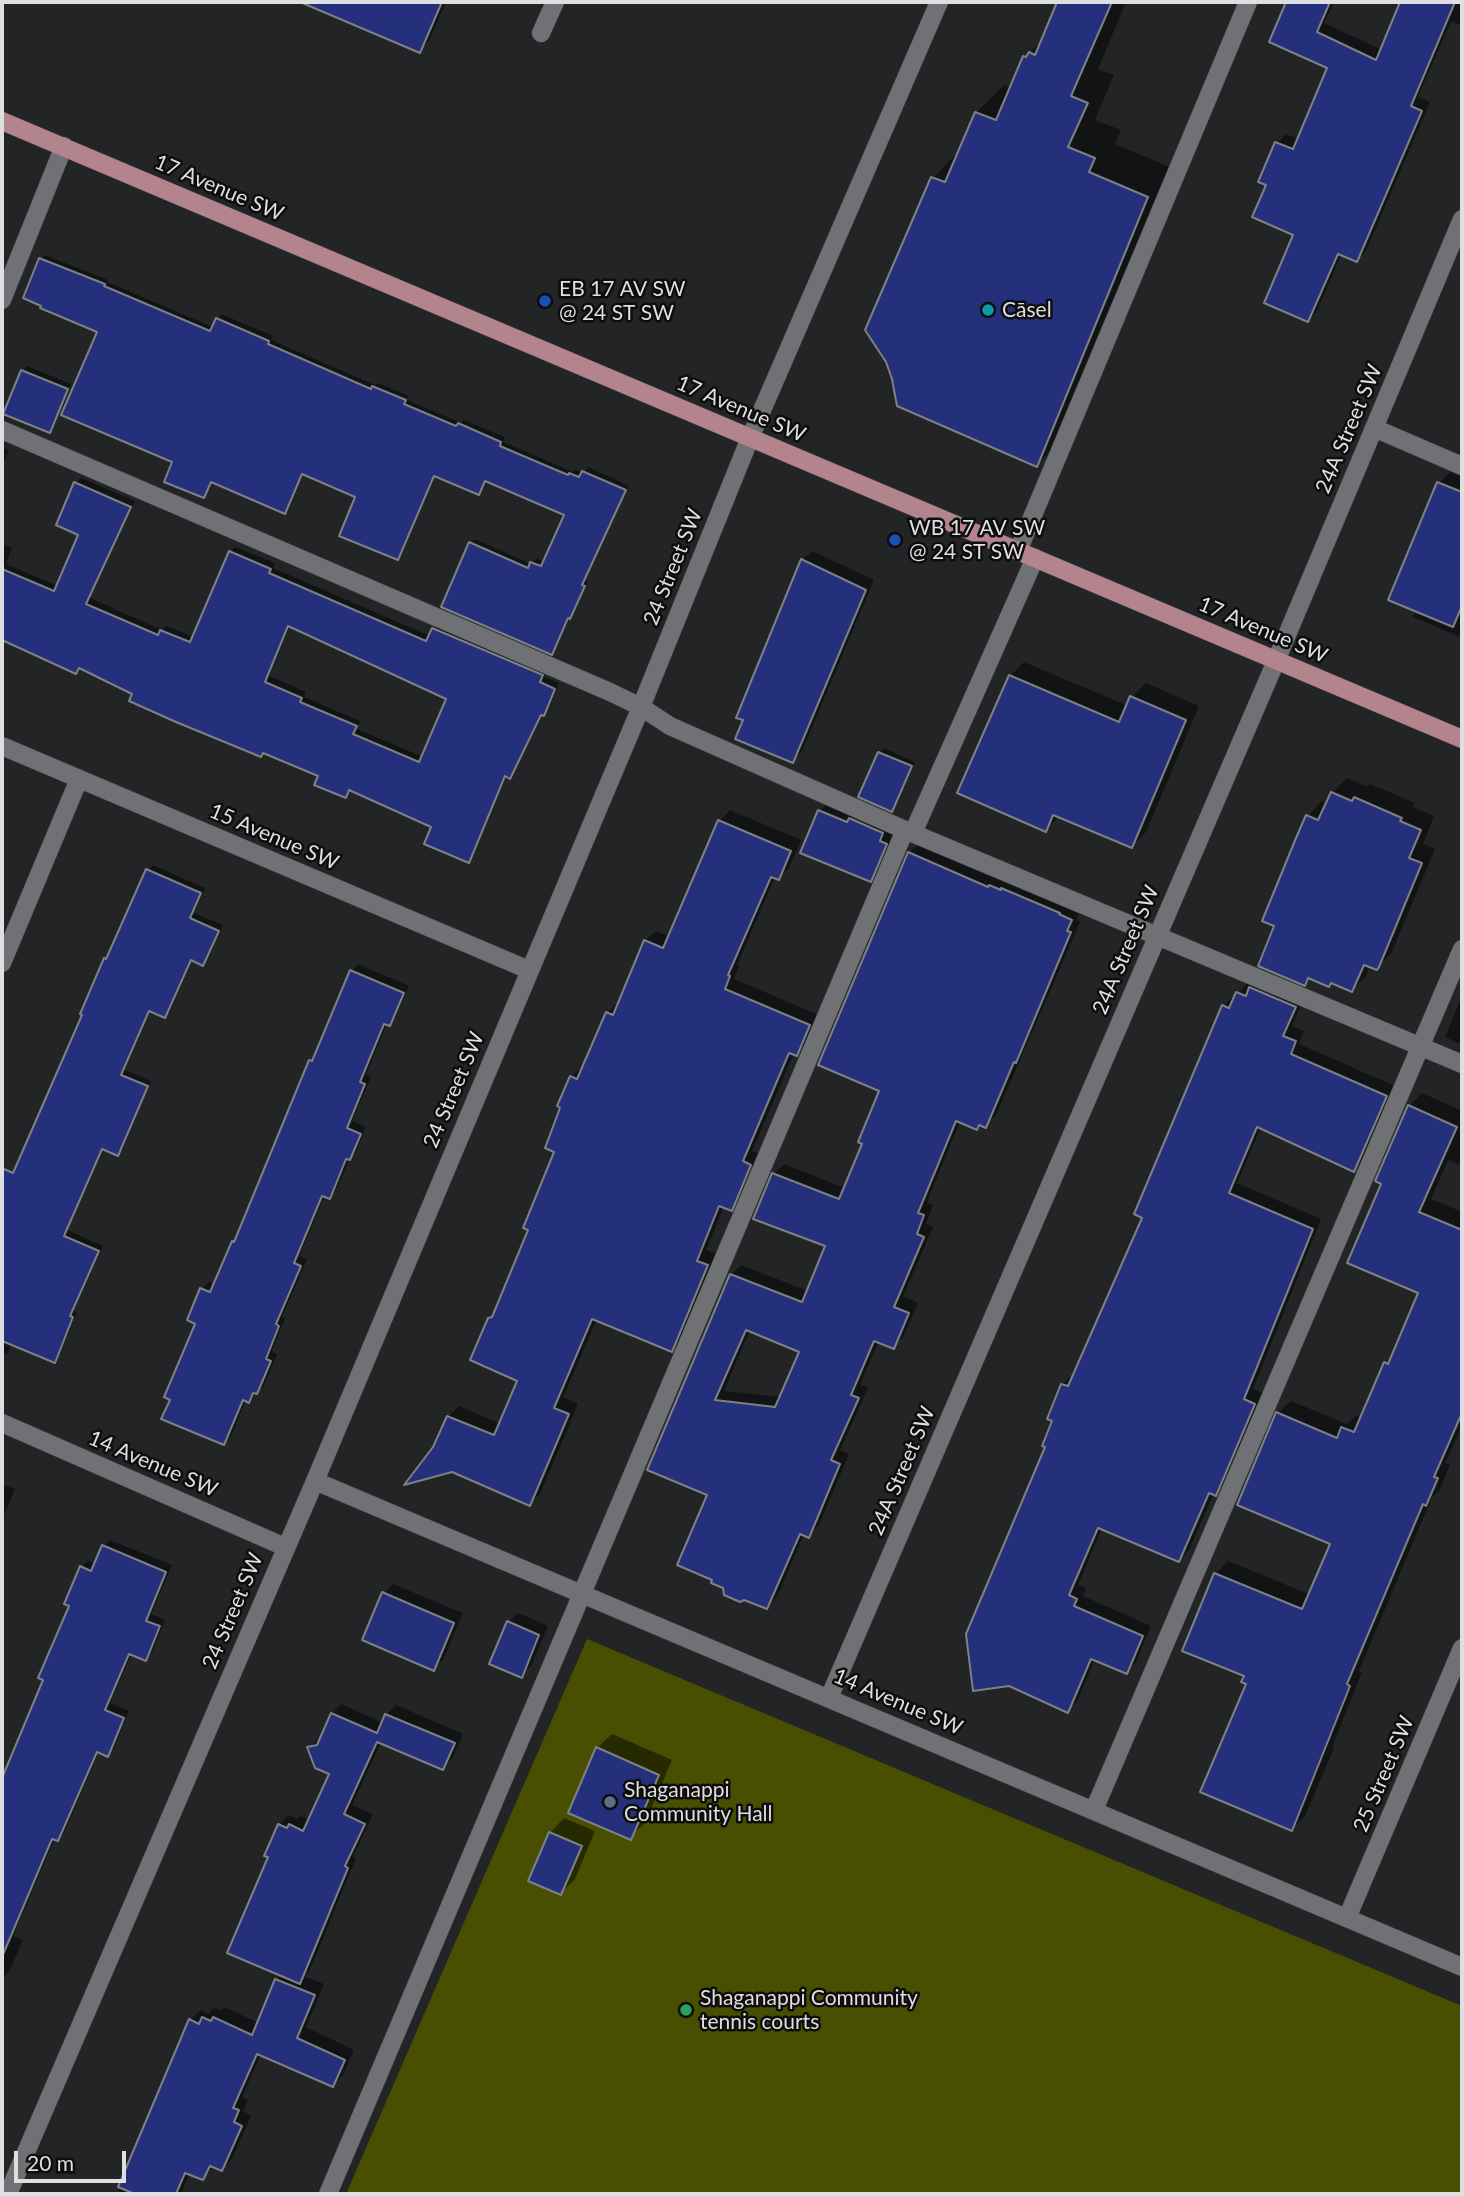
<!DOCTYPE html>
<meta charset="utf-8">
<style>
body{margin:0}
#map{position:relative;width:1464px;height:2196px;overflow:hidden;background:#232426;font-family:Lato,sans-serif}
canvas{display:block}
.frame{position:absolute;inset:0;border:4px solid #dfdfe1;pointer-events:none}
.scale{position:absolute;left:14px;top:2151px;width:112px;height:32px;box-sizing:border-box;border:4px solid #dfdfe1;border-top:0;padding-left:9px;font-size:21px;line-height:24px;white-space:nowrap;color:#dfdfe1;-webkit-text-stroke:5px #0d0d0e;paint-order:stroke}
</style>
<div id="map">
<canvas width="1464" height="2196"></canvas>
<div class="frame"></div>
<div class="scale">20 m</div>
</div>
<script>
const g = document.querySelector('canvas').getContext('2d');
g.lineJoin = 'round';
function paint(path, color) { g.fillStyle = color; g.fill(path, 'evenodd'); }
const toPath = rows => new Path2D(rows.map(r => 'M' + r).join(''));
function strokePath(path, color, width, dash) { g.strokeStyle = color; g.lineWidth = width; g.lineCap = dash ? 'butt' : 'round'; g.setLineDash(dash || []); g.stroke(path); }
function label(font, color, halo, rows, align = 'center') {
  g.font = font + ' Lato,sans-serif'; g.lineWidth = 5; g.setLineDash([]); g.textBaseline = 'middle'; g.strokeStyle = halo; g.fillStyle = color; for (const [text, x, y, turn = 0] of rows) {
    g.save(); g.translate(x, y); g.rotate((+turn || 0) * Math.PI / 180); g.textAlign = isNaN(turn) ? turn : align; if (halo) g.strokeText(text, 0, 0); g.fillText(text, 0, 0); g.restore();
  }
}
paint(toPath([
 [587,1639,1462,2006,1462,2194,346,2194]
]), '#484f00');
paint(toPath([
 [304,2,446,2,429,41,419,51],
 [1059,2,1126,2,1098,69,1114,75,1095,120,1121,130,1115,144,1174,169,1064,437,1037,465,933,178,960,150,976,113,1004,85,1011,88,1025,57,1044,39],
 [1288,2,1334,2,1324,23,1382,50,1402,2,1462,2,1462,24,1461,25,1451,21,1418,97,1430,102,1366,251,1357,260,1342,253,1317,311,1308,320,1296,234,1277,143,1286,134,1299,139,1330,67,1271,41],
 [45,255,108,280,107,282,213,327,221,314,273,336,271,340,375,385,378,383,409,396,407,400,461,423,463,420,505,437,503,442,573,472,575,470,583,473,588,467,629,486,585,580,588,582,574,613,570,617,556,648,552,653,470,543,475,539,531,564,536,558,544,562,566,514,486,480,478,493,436,475,402,554,397,558,357,496,304,473,289,508,285,512,212,481,204,496,175,461,99,331,41,259],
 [27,366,71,384,53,427,49,431,22,371],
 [2,448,9,450,2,467],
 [1450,472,1462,477,1462,638,1413,617,1416,610,1390,599,1439,483],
 [81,478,135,501,90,598,162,630,166,626,194,637,230,552,235,547,275,563,273,568,430,636,439,624,547,670,544,677,559,683,549,709,543,714,515,771,510,776,507,775,473,856,468,861,433,826,351,789,345,796,320,775,81,667,76,672,4,639,2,642,2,544,12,548,6,564,58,586,80,534,76,483],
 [290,625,448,698,423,757,357,729,360,721,304,697,306,692,269,676],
 [812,551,874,580,802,751,792,761,802,560],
 [1024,662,1128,706,1132,697,1146,683,1199,706,1146,832,1132,846,1060,815,1046,830,1010,676],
 [884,748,915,762,896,806,892,810,860,796,879,753],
 [1347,778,1367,787,1370,784,1415,803,1413,807,1434,816,1423,844,1435,849,1391,954,1376,968,1370,965,1366,976,1352,990,1332,982,1311,977,1304,984,1276,925,1308,816,1322,801,1327,804,1332,793],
 [829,801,895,834,880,871,870,880,803,852,820,811],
 [730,810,801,840,789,868,778,878,775,877,737,965,739,966,734,979,819,1015,807,1044,797,1054,794,1053,752,1151,760,1154,742,1198,731,1209,724,1206,706,1250,718,1255,682,1340,671,1350,597,1319,563,1397,578,1404,540,1494,529,1504,435,1448,448,1417,459,1406,501,1424,519,1380,490,1319,495,1314,530,1229,556,1151,571,1077,582,1066,584,1067,607,1013,617,1003,620,1004,645,941,656,931,670,937,720,821],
 [920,843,1081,910,1076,920,1080,922,996,1115,985,1126,981,1124,976,1128,960,1121,927,1202,933,1205,926,1224,933,1227,903,1296,918,1303,903,1337,893,1347,879,1341,860,1384,868,1388,840,1450,849,1454,819,1525,808,1536,804,1534,777,1597,766,1607,724,1587,715,1579,710,1494,649,1469,731,1275,741,1265,808,1291,827,1245,774,1174,784,1164,845,1188,864,1143,881,1090,909,853],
 [750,1330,802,1351,782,1397,724,1391],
 [153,865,205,888,194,913,223,925,208,959,203,964,193,959,170,1011,165,1016,151,1010,125,1070,151,1081,123,1149,118,1154,104,1148,67,1230,103,1246,74,1311,77,1312,59,1356,54,1361,13,1344,6,1354,2,1353,2,1213,105,959,110,954,148,870],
 [358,964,409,986,396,1017,389,1024,387,1023,366,1075,371,1077,352,1121,366,1127,356,1152,350,1158,336,1190,330,1197,325,1195,299,1256,307,1259,282,1317,285,1319,271,1352,277,1354,264,1386,248,1401,246,1400,231,1436,224,1443,172,1399,197,1323,202,1289,209,1282,215,1285,233,1242,238,1237,310,1061,316,1055,352,971],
 [1247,983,1305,996,1292,1026,1304,1031,1299,1044,1395,1086,1364,1160,1354,1170,1261,1127,1237,1183,1321,1219,1253,1389,1264,1394,1225,1484,1214,1493,1189,1550,1179,1560,1102,1528,1078,1585,1086,1588,1083,1596,1151,1626,1136,1662,1126,1672,1095,1659,1077,1701,1067,1711,1048,1446,1062,1385,1072,1375,1074,1376,1144,1217,1137,1213,1224,1006,1233,996,1235,997],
 [1462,996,1462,1045,1445,1037],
 [1422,1093,1462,1111,1462,1166,1448,1160,1431,1199,1462,1212,1462,1426,1445,1463,1450,1465,1439,1491,1432,1497,1359,1671,1362,1672,1332,1747,1334,1748,1305,1816,1292,1829,1216,1574,1228,1561,1311,1595,1333,1544,1278,1413,1291,1401,1347,1424,1356,1415,1362,1418,1385,1363,1394,1354,1420,1292,1384,1183,1409,1106],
 [2,1484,15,1489,2,1520],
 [110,1540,172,1565,151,1614,165,1620,152,1652,145,1659,132,1653,110,1703,129,1711,114,1748,107,1755,99,1751,64,1833,58,1839,55,1838,13,1936,23,1940,10,1970,4,1977,2,1976,2,1782,45,1679,71,1605,81,1567,88,1561,96,1564,104,1546],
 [393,1584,463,1613,443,1660,433,1669,384,1593],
 [518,1613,548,1626,531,1666,521,1675,508,1622],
 [341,1704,383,1723,386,1715,396,1705,463,1734,452,1759,443,1768,381,1742,352,1805,373,1814,353,1857,356,1858,309,1972,304,1976,324,1984,306,2027,354,2050,343,2075,333,2085,261,2054,242,2097,248,2100,243,2111,251,2116,232,2159,222,2169,214,2166,203,2178,190,2173,181,2194,118,2194,145,2123,190,2020,201,2010,208,2014,214,2008,221,2011,224,2007,259,2023,277,1980,282,1974,271,1856,279,1825,288,1815,297,1819,300,1816,310,1821,331,1773,309,1747,322,1737,332,1714],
 [612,1734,672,1760,645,1823,630,1837,597,1748],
 [564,1818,595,1831,575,1879,561,1893,550,1833]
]), '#0007');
const building = toPath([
 [300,2,442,2,420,53,300,2],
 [1057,2,1112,2,1071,96,1088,103,1068,147,1095,158,1089,172,1148,197,1037,467,897,406,892,379,886,362,865,330,931,177,945,182,975,112,996,120,1023,56,1026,57,1029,52,1035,55,1057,2],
 [1286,2,1330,2,1317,32,1376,60,1400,2,1455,2,1411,106,1422,111,1357,262,1338,254,1308,322,1264,303,1293,235,1252,217,1266,185,1258,182,1275,142,1293,149,1327,68,1269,42,1286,2],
 [39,258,105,284,104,286,210,331,216,318,269,341,268,344,371,389,372,386,406,400,404,404,456,426,458,423,501,442,500,446,568,475,569,473,579,477,582,471,626,490,582,585,585,586,570,619,568,618,552,655,441,607,469,542,528,568,530,562,541,566,564,515,485,481,479,495,434,476,398,560,339,536,355,497,302,474,285,514,211,482,204,498,164,482,172,462,61,415,97,332,40,308,41,306,23,298,39,258],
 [21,370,68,389,50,433,3,414,21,370],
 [74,482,131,507,86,604,158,635,160,630,190,642,229,551,271,569,269,573,426,641,432,628,543,675,540,682,555,689,544,716,541,715,510,779,505,776,469,863,424,844,431,827,349,790,346,798,314,785,318,776,263,753,261,757,176,722,129,701,132,694,79,668,76,674,2,640,2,569,54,591,78,535,56,525,74,482],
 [288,626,446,699,419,762,353,734,357,726,300,702,302,698,265,682,288,626],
 [1437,482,1462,492,1462,606,1453,627,1388,600,1437,482],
 [801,559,866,590,793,763,735,739,743,720,736,718,801,559],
 [1009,675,1119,722,1130,696,1186,720,1132,848,1053,815,1046,832,957,793,1009,675],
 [878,752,912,766,892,812,858,797,878,752],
 [1331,792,1352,801,1354,797,1402,818,1400,821,1421,830,1409,858,1422,863,1379,967,1377,970,1364,965,1352,992,1331,983,1329,987,1308,978,1305,986,1258,966,1274,926,1262,921,1296,838,1306,815,1318,820,1331,792],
 [818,810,847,822,849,818,883,833,880,841,887,844,871,882,800,853,818,810],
 [718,820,791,851,779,880,771,877,728,975,730,976,725,989,810,1025,797,1056,789,1053,743,1161,751,1165,732,1211,719,1206,697,1261,708,1265,672,1352,592,1319,554,1408,569,1414,530,1506,452,1472,404,1485,433,1447,447,1416,494,1435,517,1381,470,1360,488,1318,492,1317,528,1230,523,1228,554,1152,545,1148,560,1108,557,1106,570,1076,577,1079,606,1012,613,1015,644,940,663,948,718,820],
 [908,852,988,887,989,885,1001,890,1001,888,1060,913,1059,914,1072,920,1067,931,1071,932,1016,1063,1014,1062,986,1128,979,1125,977,1130,956,1121,918,1213,924,1215,917,1234,924,1237,894,1307,909,1313,894,1349,874,1341,851,1395,859,1398,831,1460,840,1464,809,1538,800,1534,767,1609,744,1600,740,1602,724,1595,723,1588,711,1583,712,1580,677,1565,707,1495,647,1470,730,1274,802,1302,825,1246,753,1219,772,1173,839,1199,862,1144,858,1142,879,1091,818,1065,908,852],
 [746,1330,799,1352,775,1407,715,1400,746,1330],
 [146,869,201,893,190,918,219,931,203,966,191,960,165,1018,149,1011,121,1075,148,1086,118,1156,102,1149,64,1236,99,1251,70,1316,73,1317,55,1363,2,1341,2,1168,13,1173,82,1015,80,1014,104,958,106,959,146,869],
 [350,970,404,993,390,1026,384,1024,360,1082,365,1084,347,1128,361,1134,350,1160,346,1159,330,1199,322,1196,294,1263,301,1266,276,1324,279,1326,266,1359,271,1361,257,1394,253,1393,249,1403,243,1400,224,1445,161,1419,170,1400,164,1397,195,1324,187,1320,200,1288,210,1292,232,1241,234,1242,309,1060,312,1061,350,970],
 [1249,987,1296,1007,1283,1036,1296,1041,1291,1054,1387,1096,1354,1172,1257,1127,1229,1193,1313,1229,1244,1399,1255,1404,1216,1496,1209,1493,1179,1562,1098,1528,1069,1595,1077,1599,1074,1606,1143,1636,1127,1674,1091,1659,1068,1713,1009,1686,973,1691,966,1634,1045,1447,1042,1446,1052,1421,1047,1419,1061,1384,1068,1386,1142,1218,1134,1214,1222,1005,1229,1008,1236,992,1246,996,1249,987],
 [1408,1105,1457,1127,1419,1212,1462,1230,1462,1413,1434,1477,1438,1478,1426,1506,1423,1504,1347,1684,1350,1686,1292,1831,1200,1792,1246,1684,1241,1682,1244,1676,1182,1651,1214,1573,1302,1609,1330,1544,1237,1505,1276,1412,1337,1438,1341,1427,1354,1432,1384,1362,1388,1364,1418,1293,1347,1263,1381,1184,1375,1181,1408,1105],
 [102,1545,166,1572,146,1621,160,1626,146,1661,129,1654,105,1710,124,1718,108,1757,97,1752,58,1841,52,1839,2,1957,2,1778,43,1680,38,1678,69,1606,64,1604,80,1566,91,1571,102,1545],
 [382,1592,454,1623,434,1671,362,1640,382,1592],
 [507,1621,539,1635,522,1678,489,1664,507,1621],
 [331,1713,377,1733,385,1714,455,1743,443,1770,377,1742,344,1814,365,1824,345,1866,348,1868,300,1984,227,1953,268,1857,264,1856,278,1824,287,1828,289,1824,303,1831,329,1774,315,1768,307,1747,317,1745,331,1713],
 [596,1747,659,1775,631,1840,568,1813,596,1747],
 [549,1832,582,1846,561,1895,528,1881,549,1832],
 [275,1979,315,1995,297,2038,345,2060,333,2087,257,2054,233,2108,239,2110,234,2122,242,2126,222,2171,210,2166,203,2180,185,2173,176,2194,135,2194,118,2187,189,2019,199,2024,202,2017,211,2021,213,2017,252,2035,275,1979]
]);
paint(building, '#25307c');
strokePath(building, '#7f8083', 2);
const minor = toPath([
 [541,33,555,2],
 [2,300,64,146],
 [1374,428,1462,466],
 [2,430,610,692,641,707,670,726,905,830,1462,1064],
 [1018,551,1248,2],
 [2,746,529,970],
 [913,833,1035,558],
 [2,963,79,779],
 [2,1423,285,1547],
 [315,1481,1462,1967],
 [829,1698,1276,661,1462,219],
 [1094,1810,1462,949],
 [1347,1918,1462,1648],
 [8,2194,315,1481,641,707,750,438,939,2],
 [328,2194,905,830]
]);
const major = toPath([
 [2,121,1462,739]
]);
strokePath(minor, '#3f3f41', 19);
strokePath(major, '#3f3f41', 19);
strokePath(minor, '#707174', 18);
strokePath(major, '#b4848e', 18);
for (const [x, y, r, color] of [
 [545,301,7,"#1a4fb4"],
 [988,310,7,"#0f9aa8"],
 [895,540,7,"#1a4fb4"],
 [610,1802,7,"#5c6f8a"],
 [686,2010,7,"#2e9e5b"]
]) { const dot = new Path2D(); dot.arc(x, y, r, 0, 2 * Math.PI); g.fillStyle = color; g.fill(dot); strokePath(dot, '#0d0d0e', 2.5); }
label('21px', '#dfdfe1', '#0d0d0e', [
 ["17 Avenue SW",219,188,23],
 ["17 Avenue SW",741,409,23],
 ["24A Street SW",1349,429,-67],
 ["24 Street SW",673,567,-68],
 ["17 Avenue SW",1263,630,23],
 ["15 Avenue SW",274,837,23],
 ["24A Street SW",1126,950,-67],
 ["24 Street SW",454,1090,-67],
 ["14 Avenue SW",153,1464,23],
 ["24A Street SW",902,1471,-67],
 ["24 Street SW",233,1611,-67],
 ["14 Avenue SW",898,1702,23],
 ["25 Street SW",1384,1774,-67]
]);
label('21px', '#dfdfe1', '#0d0d0e', [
 ["EB 17 AV SW",559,289],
 ["@ 24 ST SW",559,313],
 ["Cāsel",1002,310],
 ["WB 17 AV SW",909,528],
 ["@ 24 ST SW",909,552],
 ["Shaganappi",624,1790],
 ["Community Hall",624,1814],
 ["Shaganappi Community",700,1998],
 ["tennis courts",700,2022]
], 'left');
</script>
